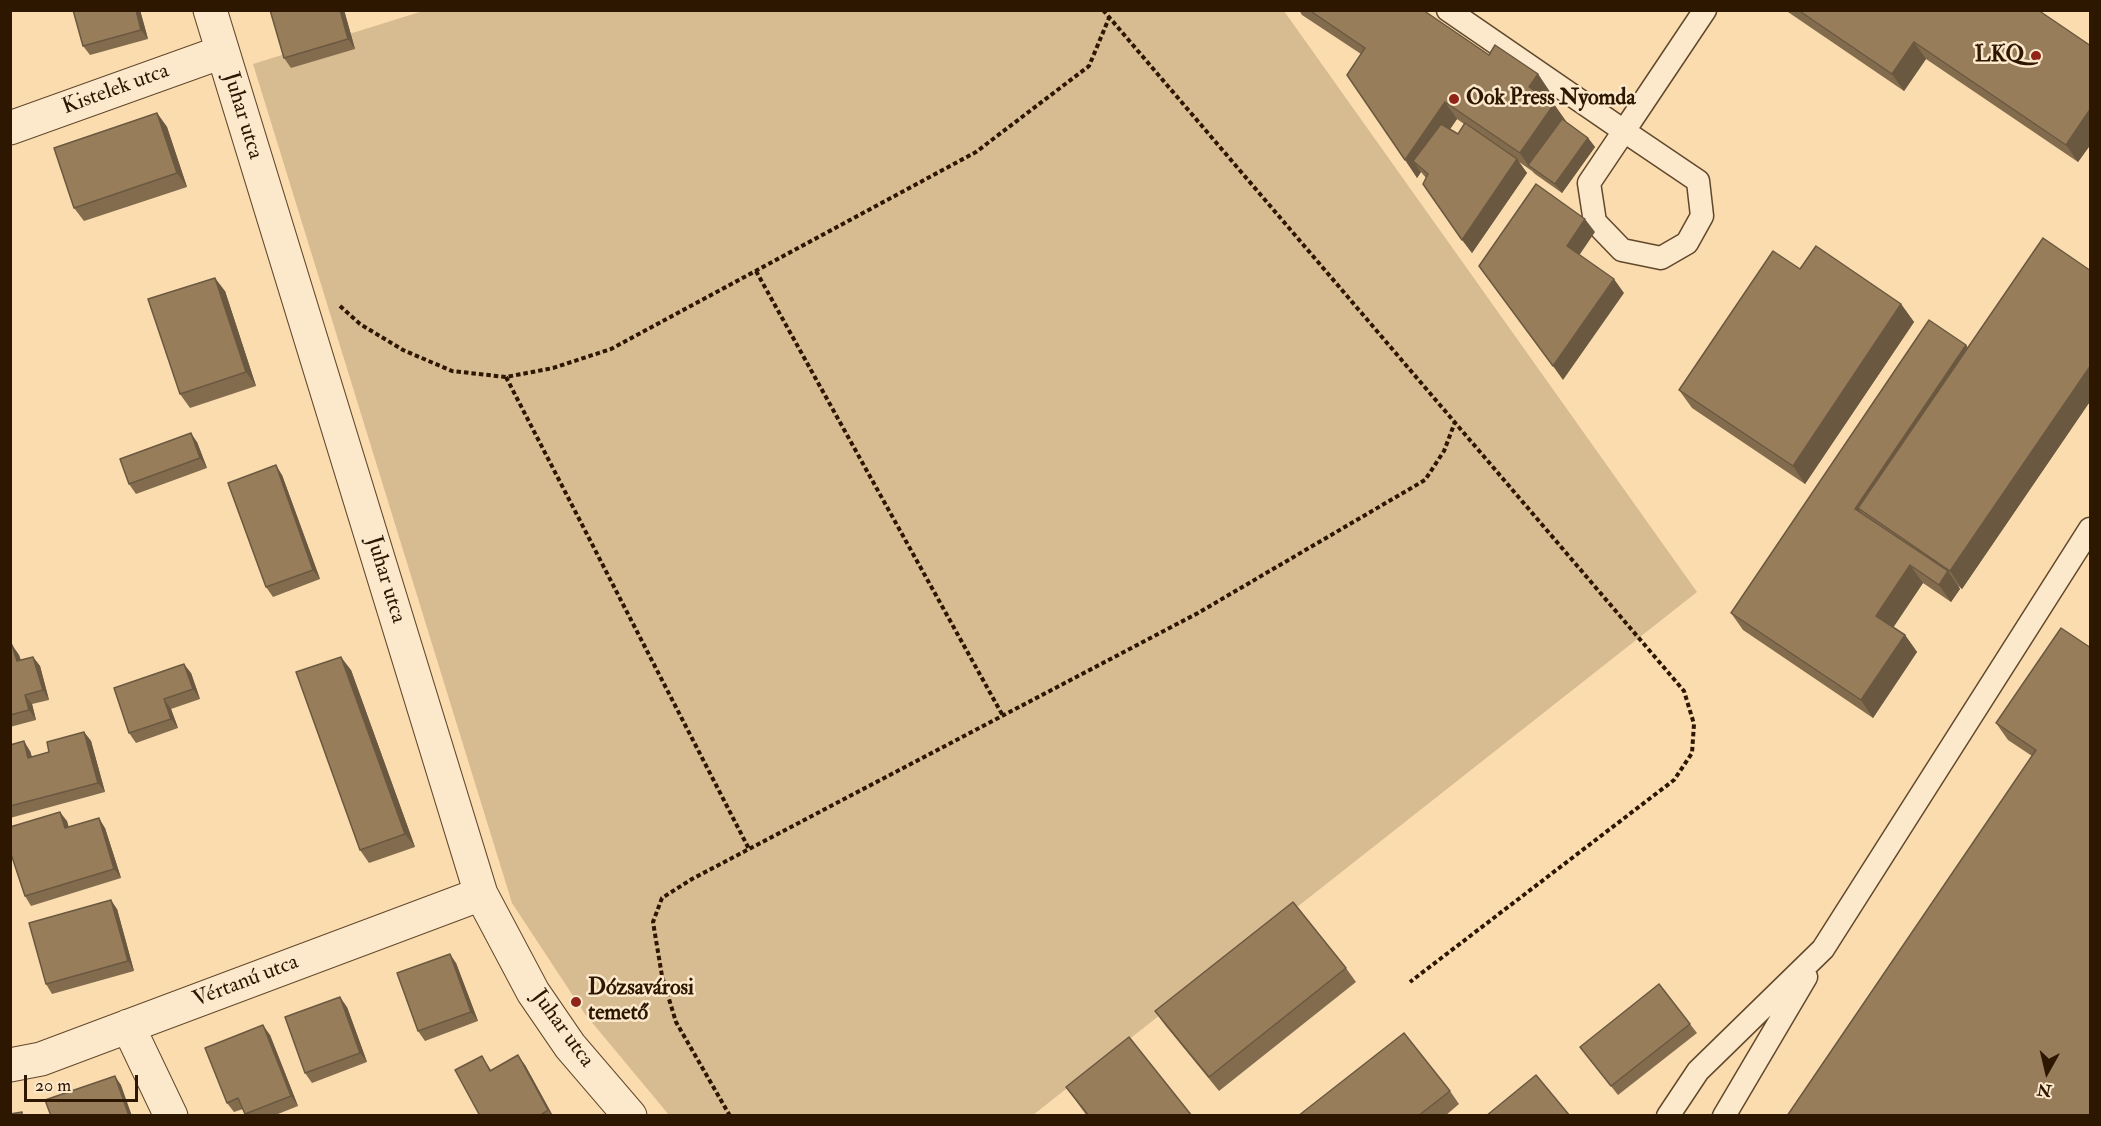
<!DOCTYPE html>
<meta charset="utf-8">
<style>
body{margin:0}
#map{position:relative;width:2101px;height:1126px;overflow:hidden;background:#fadcaf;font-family:"IM FELL Double Pica",serif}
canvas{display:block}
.frame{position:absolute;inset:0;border:12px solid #2e1700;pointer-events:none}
.north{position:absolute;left:2017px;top:1042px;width:60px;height:60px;-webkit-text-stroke:4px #fce8cb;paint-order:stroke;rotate:188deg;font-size:16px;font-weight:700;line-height:24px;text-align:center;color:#2e1700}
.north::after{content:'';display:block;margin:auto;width:21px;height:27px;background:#2e1700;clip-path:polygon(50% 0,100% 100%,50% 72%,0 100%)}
.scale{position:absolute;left:24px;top:1075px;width:114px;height:27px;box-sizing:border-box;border:3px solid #2e1700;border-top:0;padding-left:8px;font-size:18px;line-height:21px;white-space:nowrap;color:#2e1700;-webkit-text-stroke:4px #fce8cb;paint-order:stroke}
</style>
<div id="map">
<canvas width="2101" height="1126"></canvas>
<div class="frame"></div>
<div class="north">N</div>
<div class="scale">20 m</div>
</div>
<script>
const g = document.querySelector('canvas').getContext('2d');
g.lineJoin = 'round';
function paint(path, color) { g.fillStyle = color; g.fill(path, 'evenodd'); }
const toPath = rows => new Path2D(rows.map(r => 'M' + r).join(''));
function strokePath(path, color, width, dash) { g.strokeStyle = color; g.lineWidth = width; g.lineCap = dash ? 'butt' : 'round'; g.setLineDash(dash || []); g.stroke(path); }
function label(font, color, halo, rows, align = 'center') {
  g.font = font + ' "IM FELL Double Pica",serif'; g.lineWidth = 5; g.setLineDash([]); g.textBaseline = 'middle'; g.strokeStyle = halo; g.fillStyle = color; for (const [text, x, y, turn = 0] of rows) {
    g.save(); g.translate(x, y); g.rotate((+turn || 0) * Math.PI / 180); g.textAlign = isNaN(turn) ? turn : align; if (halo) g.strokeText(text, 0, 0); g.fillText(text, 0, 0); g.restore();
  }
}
paint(toPath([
 [423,11,1284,11,1697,592,1033,1115,669,1115,585,1014,512,903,253,64]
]), '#d7bb91');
const service = toPath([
 [1448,10,1624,131,1705,10],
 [1624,131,1698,181,1702,216,1687,243,1661,258,1622,250,1595,222,1589,183,1624,131],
 [1668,1116,1698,1071,1823,949,2090,529],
 [1724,1116,1806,977]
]);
const minor = toPath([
 [210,10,481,894,533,992,570,1046,630,1116],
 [10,128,222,52],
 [128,1026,171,1116],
 [10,1065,41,1059,481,894]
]);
strokePath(service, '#61482c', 25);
strokePath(minor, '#61482c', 35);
strokePath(toPath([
 [1103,10,1684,691,1694,724,1692,753,1674,780,1410,982],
 [756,271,1003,716],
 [340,306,360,324,403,350,452,371,506,377,553,368,611,349,976,152,1089,66,1109,18],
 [506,377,749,849],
 [730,1116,676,1022,662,976,653,922,662,898,692,879,1198,613,1425,480,1444,451,1455,422]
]), '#2e1700', 4, [4.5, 3]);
strokePath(service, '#fce8cb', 22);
strokePath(minor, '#fce8cb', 33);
paint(toPath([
 [140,10,148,39,90,55,83,46],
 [270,10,344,10,355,49,291,68,284,58],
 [1299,10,1423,10,1489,55,1538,74,1550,92,1546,98,1566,122,1588,138,1595,147,1562,193,1535,174,1532,171,1519,162,1527,173,1472,253,1423,184,1426,178,1421,172,1417,178,1361,54,1302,15],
 [1457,119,1464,124,1458,134,1450,129],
 [1785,10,2038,10,2091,46,2091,144,2078,162,1926,59,1904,91],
 [157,113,167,127,187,187,84,221,74,208],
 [2091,271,2091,400,1962,589,1958,586,1960,589,1951,602,1923,583,1893,627,1905,635,1917,652,1873,718,1743,630,1731,613,1966,345,1968,348],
 [225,291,256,386,190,408,180,394],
 [1901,304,1914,322,1805,484,1692,408,1679,390],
 [197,442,207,468,136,494,129,484],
 [282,475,320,579,273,597,266,587],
 [12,645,19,655,21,660,33,657,40,666,49,700,32,704,36,720,10,727,10,646],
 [2091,648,2091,1116,2032,756,2008,740,1996,723],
 [351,670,415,847,369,863,360,850],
 [191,673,200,699,171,709,178,728,136,743,129,733],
 [84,732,91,741,105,792,10,818,10,745,30,751,32,757,49,752],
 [67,821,68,827,105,828,121,878,31,906,25,896],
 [117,909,134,971,52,994,46,984],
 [456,963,478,1021,425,1041,418,1031],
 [1346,968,1356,982,1219,1091,1165,1025,1155,1011],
 [347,1007,367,1062,312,1083,305,1073],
 [1690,1024,1697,1033,1618,1095,1580,1047],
 [270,1035,298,1106,273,1116,246,1116,243,1109,234,1112,227,1103],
 [482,1056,491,1070,525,1065,553,1116,480,1116],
 [1066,1087,1192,1116,1087,1116],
 [1450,1091,1459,1104,1445,1116,1298,1116]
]), '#836c4e');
paint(toPath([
 [136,10,140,10,148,39,141,30],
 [340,10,344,10,355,49,348,39],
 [1914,42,1926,59,1904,91,1892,74],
 [1538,74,1550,92,1542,105,1529,87],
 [1445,102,1457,119,1423,169,1413,161,1421,172,1417,178,1405,160],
 [1554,104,1566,121,1528,165,1532,171,1520,153],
 [2091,108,2091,144,2078,162,2066,145],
 [157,113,167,127,187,187,177,173],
 [1588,138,1595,147,1562,193,1555,184],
 [1517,159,1527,173,1472,253,1462,240],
 [1585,219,1595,232,1576,260,1567,246],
 [215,278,225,291,256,386,246,372],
 [1614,279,1624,293,1563,380,1553,366],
 [1901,304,1914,322,1805,484,1793,466],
 [1966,345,1978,363,1858,508,1869,524,1855,509],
 [2091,365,2091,400,1962,589,1950,571],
 [191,433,197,442,207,468,200,458],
 [276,465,282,475,320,579,313,570],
 [1910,565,1923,583,1889,634,1876,616],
 [1948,571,1960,589,1951,602,1939,585],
 [1905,635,1917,652,1873,718,1861,700],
 [12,645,19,655,23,671,17,661],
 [33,657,40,666,49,700,43,690],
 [341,657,351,670,415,847,405,834],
 [184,664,191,673,200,699,193,689],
 [25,695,32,704,36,720,29,710],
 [164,699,171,709,178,728,171,719],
 [84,732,91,741,105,792,98,783],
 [24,741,30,751,35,767,28,758],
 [60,812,67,821,72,838,65,828],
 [99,818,105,828,121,878,114,869],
 [111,900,117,909,134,971,128,961],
 [450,954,456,963,478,1021,471,1012],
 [340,997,347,1007,367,1062,360,1053],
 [263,1025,270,1035,298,1106,291,1096],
 [518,1055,525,1065,553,1116,548,1110],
 [115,1076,121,1085,132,1116,129,1116]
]), '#6a5840');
const building = toPath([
 [73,10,136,10,141,30,83,46,73,10],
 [270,10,340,10,348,39,284,58,270,10],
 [1309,10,1423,10,1489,55,1495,45,1538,74,1529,87,1554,104,1520,153,1445,102,1405,160,1347,75,1365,48,1309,10],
 [1798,10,2038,10,2091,46,2091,108,2066,145,1914,42,1892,74,1798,10],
 [157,113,177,173,74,208,54,148,157,113],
 [1562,119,1588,138,1555,184,1528,165,1562,119],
 [1465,123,1517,159,1462,240,1423,184,1428,174,1413,161,1441,124,1458,134,1465,123],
 [1536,184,1585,219,1567,246,1614,279,1553,366,1479,266,1536,184],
 [2043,238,2091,271,2091,365,1950,571,1858,508,2043,238],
 [1816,246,1901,304,1793,466,1679,390,1773,251,1800,269,1816,246],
 [215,278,246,372,180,394,148,299,215,278],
 [1929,320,1966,345,1855,509,1948,571,1939,585,1910,565,1876,616,1905,635,1861,700,1731,613,1929,320],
 [191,433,200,458,129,484,120,459,191,433],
 [276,465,313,570,266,587,228,483,276,465],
 [2061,628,2091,648,2091,1116,1787,1116,2036,750,1996,723,2061,628],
 [12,645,17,661,33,657,43,690,25,695,29,710,10,715,10,646,12,645],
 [341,657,405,834,360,850,296,672,341,657],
 [184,664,193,689,164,699,171,719,129,733,114,688,184,664],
 [84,732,98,783,10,806,10,745,24,741,28,758,49,752,47,742,84,732],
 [60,812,65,828,99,818,114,869,25,896,10,851,10,827,60,812],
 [111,900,128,961,46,984,29,923,111,900],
 [1293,902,1346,968,1209,1077,1155,1011,1293,902],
 [450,954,471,1012,418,1031,397,973,450,954],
 [1659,984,1690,1024,1611,1086,1580,1047,1659,984],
 [340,997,360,1053,305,1073,285,1017,340,997],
 [263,1025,291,1096,245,1114,238,1098,227,1103,205,1048,263,1025],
 [1404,1033,1450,1091,1418,1116,1298,1116,1404,1033],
 [1129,1037,1192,1116,1089,1116,1066,1087,1129,1037],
 [518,1055,548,1110,539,1116,480,1116,455,1070,482,1056,490,1071,518,1055],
 [1536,1075,1570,1116,1486,1116,1536,1075],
 [115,1076,129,1116,51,1116,45,1100,115,1076],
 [22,1112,22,1116,10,1116,10,1114,22,1112]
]);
paint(building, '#987d5b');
strokePath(building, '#6a5840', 1.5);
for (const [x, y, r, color] of [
 [2036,56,6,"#8f2418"],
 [1454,99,6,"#8f2418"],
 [576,1002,6,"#8f2418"]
]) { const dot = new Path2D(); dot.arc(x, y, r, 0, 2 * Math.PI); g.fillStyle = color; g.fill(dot); strokePath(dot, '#fce8cb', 2); }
label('bold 22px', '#2e1700', '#fce8cb', [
 ["LKQ",2024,56,"right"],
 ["Ook Press Nyomda",1466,99],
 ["Dózsavárosi",588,989],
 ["temető",588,1014]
], 'left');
label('22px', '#2e1700', '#fce8cb', [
 ["Kistelek utca",116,90,-20],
 ["Juhar utca",242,116,73],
 ["Juhar utca",385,580,73],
 ["Vértanú utca",246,982,-21],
 ["Juhar utca",562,1029,54]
]);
</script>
